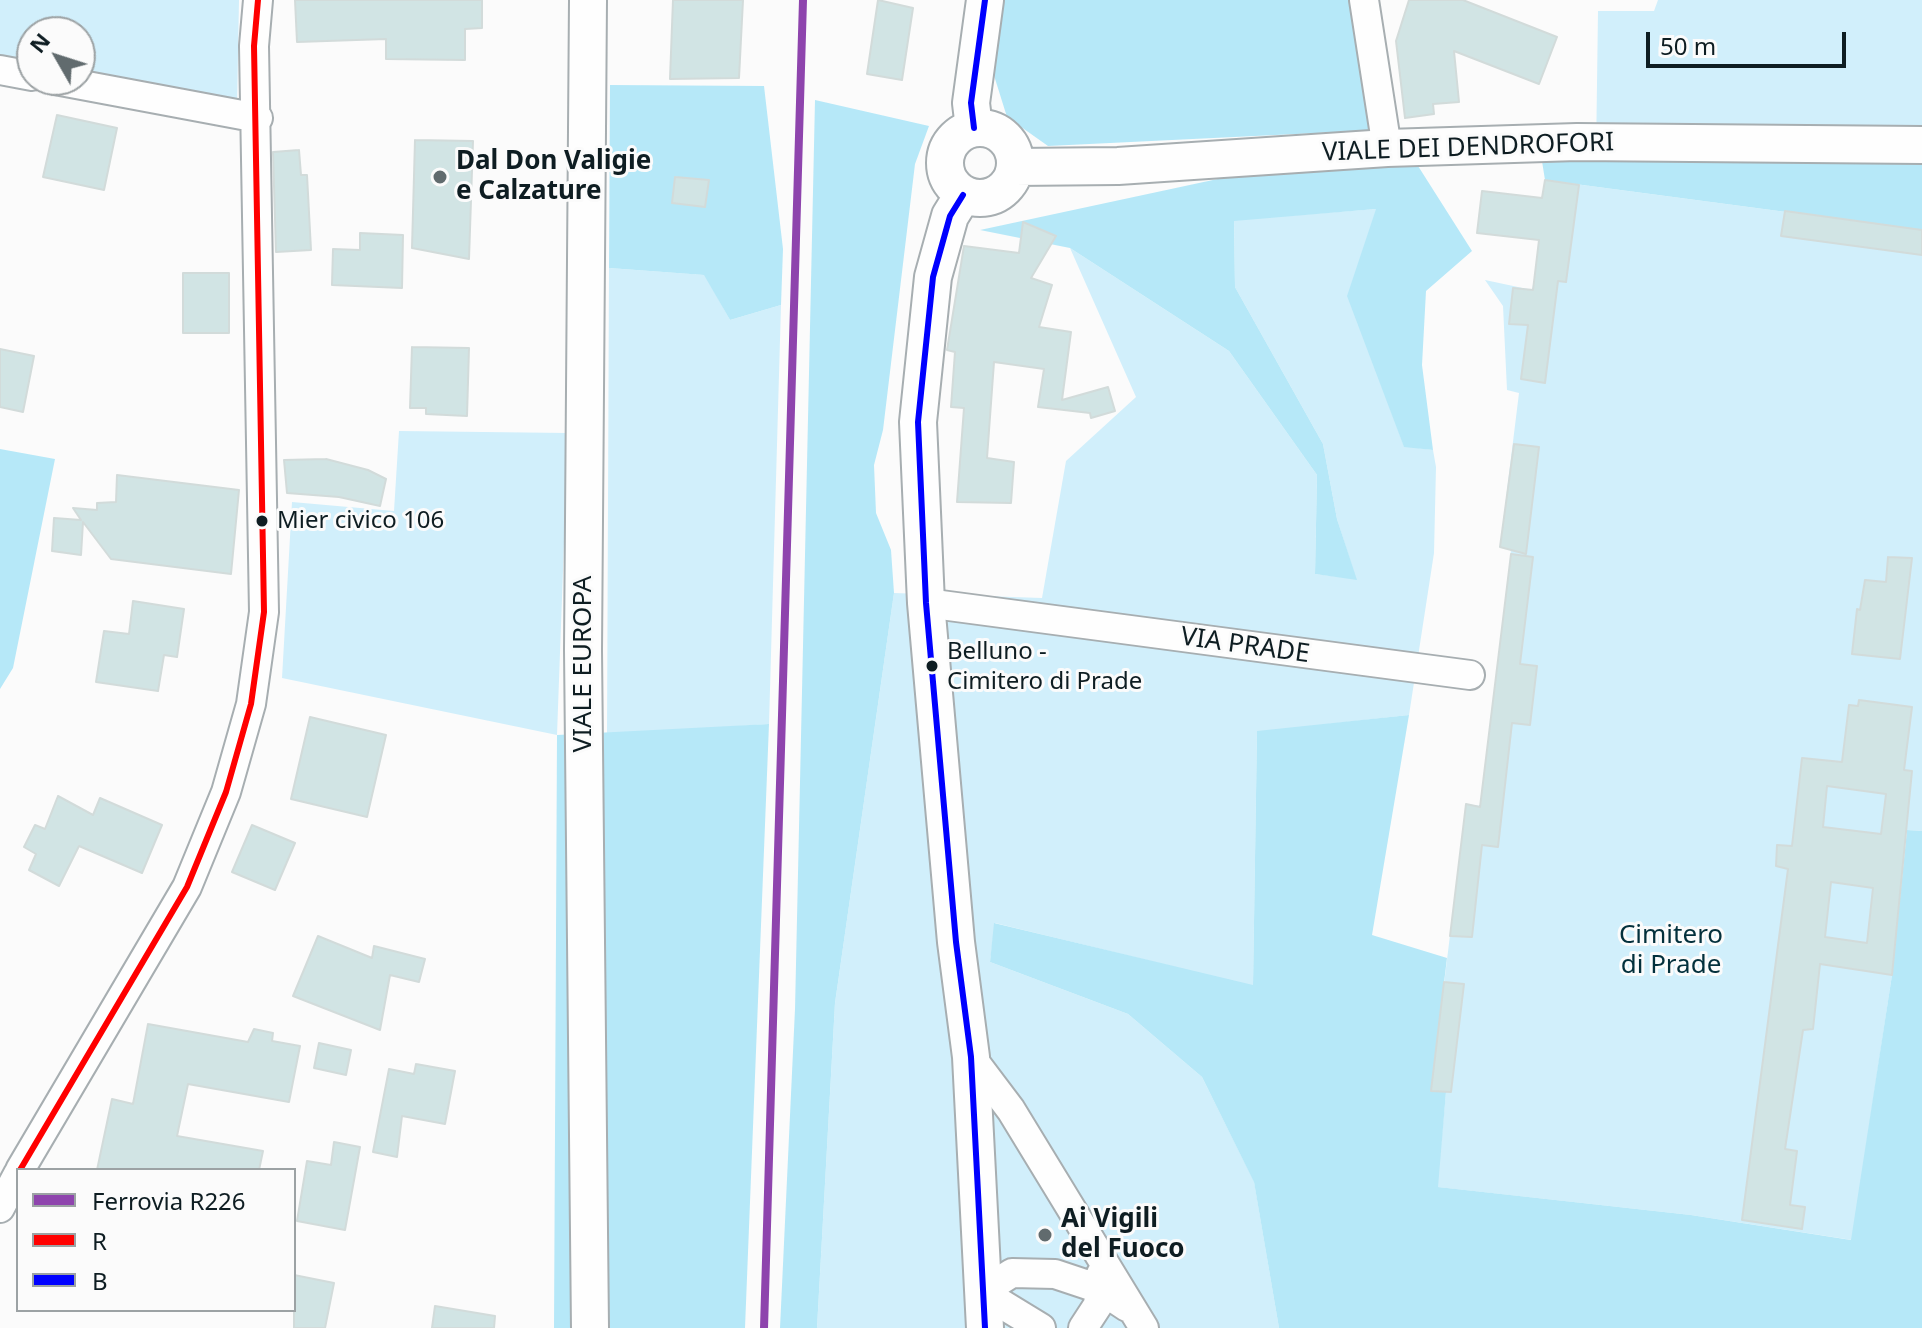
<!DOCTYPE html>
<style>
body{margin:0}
#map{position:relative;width:1922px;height:1328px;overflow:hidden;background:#fbfbfb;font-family:"Noto Sans",sans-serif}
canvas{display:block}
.legend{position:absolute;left:16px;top:1168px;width:280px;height:144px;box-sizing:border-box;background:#fbfbfb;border:2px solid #9ca2a4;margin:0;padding:10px 14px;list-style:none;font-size:24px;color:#0e1d22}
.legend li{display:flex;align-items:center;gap:16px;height:40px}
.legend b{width:40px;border:2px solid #9ca2a4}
.north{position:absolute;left:16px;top:16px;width:80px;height:80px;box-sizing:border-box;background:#fbfbfb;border:2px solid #9ca2a4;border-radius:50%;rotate:309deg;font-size:22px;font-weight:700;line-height:32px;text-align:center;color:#0e1d22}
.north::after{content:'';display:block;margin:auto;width:28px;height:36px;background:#616b6e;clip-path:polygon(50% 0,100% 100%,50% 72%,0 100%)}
.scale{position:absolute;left:1646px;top:32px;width:200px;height:36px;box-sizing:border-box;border:4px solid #0e1d22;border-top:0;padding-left:10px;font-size:24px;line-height:28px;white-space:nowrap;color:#0e1d22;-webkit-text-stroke:6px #fbfbfb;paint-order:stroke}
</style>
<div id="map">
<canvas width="1922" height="1328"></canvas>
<ul class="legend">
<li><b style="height:10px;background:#8e44ad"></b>Ferrovia R226</li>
<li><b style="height:10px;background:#f00"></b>R</li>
<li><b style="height:10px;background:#00f"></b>B</li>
</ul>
<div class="north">N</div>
<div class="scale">50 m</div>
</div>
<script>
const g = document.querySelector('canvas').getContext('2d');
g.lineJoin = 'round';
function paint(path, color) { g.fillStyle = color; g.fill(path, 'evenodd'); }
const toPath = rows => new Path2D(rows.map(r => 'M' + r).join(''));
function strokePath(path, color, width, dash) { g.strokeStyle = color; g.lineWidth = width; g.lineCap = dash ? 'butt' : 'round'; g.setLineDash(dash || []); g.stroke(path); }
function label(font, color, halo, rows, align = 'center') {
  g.font = font + ' "Noto Sans",sans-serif'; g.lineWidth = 6; g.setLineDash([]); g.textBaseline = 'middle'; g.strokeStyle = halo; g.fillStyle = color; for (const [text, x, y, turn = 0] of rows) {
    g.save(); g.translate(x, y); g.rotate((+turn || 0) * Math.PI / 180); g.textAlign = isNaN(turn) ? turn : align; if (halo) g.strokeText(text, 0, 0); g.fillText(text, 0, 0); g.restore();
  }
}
paint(toPath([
 [0,0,239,0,237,107,80,80,80,32,32,32,32,71,0,66],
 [1658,0,1922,0,1922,152,1596,156,1598,11,1654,11],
 [1545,180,1922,230,1922,831,1906,830,1892,975,1852,1240,1691,1215,1437,1187,1446,1092,1431,1091,1466,804,1481,806,1511,550,1500,547,1519,393,1507,390,1503,306,1485,280,1532,290,1535,274,1549,275,1540,206],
 [1376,209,1381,384,1404,446,1433,450,1436,467,1434,553,1409,715,1257,732,1253,986,995,923,990,962,1128,1014,1202,1077,1254,1181,1279,1328,817,1328,835,1003,894,593,1042,598,1066,461,1136,397,1070,248,1229,351,1317,475,1315,574,1356,579,1337,519,1323,444,1235,287,1234,220],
 [609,268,705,275,730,320,781,305,769,724,607,735],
 [399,431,568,433,557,735,282,678,292,502,394,511]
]), '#d1effb');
paint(toPath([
 [997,0,1357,0,1379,130,1048,146,1007,117,986,50],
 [610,85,764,86,783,249,781,305,730,320,704,275,609,268],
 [815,100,929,126,915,164,883,430,874,465,876,513,891,550,894,593,835,1003,817,1328,780,1328,795,1009],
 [1376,145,1406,147,1472,251,1426,291,1422,365,1433,450,1404,447,1347,296,1376,209,1234,221,1235,287,1323,444,1337,519,1357,580,1315,574,1317,475,1229,351,1070,248,980,230],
 [1922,152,1922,230,1545,180,1541,155],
 [0,449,55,459,13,668,0,689],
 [1409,715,1372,935,1447,958,1431,1090,1446,1092,1438,1187,1691,1215,1851,1240,1892,975,1907,830,1922,831,1922,1328,1279,1328,1254,1182,1202,1077,1128,1014,990,962,994,923,1253,985,1257,731],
 [769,724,745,1328,554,1328,557,735]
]), '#b6e8f8');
const building = toPath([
 [295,0,482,0,482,28,465,29,465,60,386,59,386,39,297,42,295,0],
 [673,0,743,0,739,78,670,79,673,0],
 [878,0,913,8,902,80,867,74,878,0],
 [1409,0,1463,0,1557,37,1539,84,1454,51,1459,102,1433,104,1434,114,1405,118,1396,41,1409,0],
 [57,115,117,128,104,190,43,177,57,115],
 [415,140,473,141,469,259,412,248,415,140],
 [299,150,301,175,307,175,311,250,276,252,273,152,299,150],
 [675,177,709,180,705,207,672,203,675,177],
 [1545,180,1579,185,1566,282,1558,281,1545,383,1521,379,1528,325,1509,324,1513,288,1533,290,1539,240,1477,233,1482,191,1542,198,1545,180],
 [1785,211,1922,230,1922,255,1781,236,1785,211],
 [1023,222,1056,236,1031,278,1052,285,1039,327,1071,332,1062,400,1108,387,1115,411,1091,418,1090,413,1038,407,1044,369,994,362,987,458,1014,462,1011,503,957,502,964,408,951,407,955,352,947,350,964,246,1019,253,1023,222],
 [360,233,403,235,402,288,332,285,333,249,360,250,360,233],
 [183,273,229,273,229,333,183,333,183,273],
 [412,347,469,348,467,416,426,414,426,408,410,408,412,347],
 [0,349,34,356,23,412,0,407,0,349],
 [1514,444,1539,447,1526,554,1500,547,1514,444],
 [326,459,368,470,386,479,380,506,339,497,287,493,284,460,326,459],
 [117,475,239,490,231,574,111,559,83,522,81,555,52,551,54,518,81,520,73,508,97,510,97,503,116,502,117,475],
 [1511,554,1533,557,1520,664,1537,666,1530,725,1512,723,1498,847,1482,845,1472,937,1450,936,1466,804,1480,807,1511,554],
 [1888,557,1912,558,1900,659,1852,654,1857,609,1860,610,1865,580,1886,582,1888,557],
 [133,601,184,609,177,657,164,655,158,691,96,682,104,631,129,634,133,601],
 [1859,700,1912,707,1904,770,1912,771,1892,975,1820,964,1813,1029,1803,1030,1785,1149,1797,1151,1790,1205,1805,1207,1802,1229,1742,1220,1788,869,1776,866,1777,845,1792,846,1802,758,1842,762,1849,705,1858,706,1859,700],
 [1827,786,1886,794,1881,834,1823,827,1827,786],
 [1831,882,1873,888,1867,943,1825,937,1831,882],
 [310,717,386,735,367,817,291,799,310,717],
 [58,796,93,815,100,798,162,825,142,873,79,846,59,886,29,870,36,854,24,847,35,825,45,829,58,796],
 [252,825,295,843,275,890,232,872,252,825],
 [318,936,372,958,374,946,425,959,419,982,390,975,380,1030,293,996,318,936],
 [1444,982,1464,984,1451,1092,1431,1091,1444,982],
 [148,1024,248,1042,254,1029,273,1033,272,1041,300,1046,289,1102,188,1084,177,1136,263,1151,259,1170,97,1170,112,1099,133,1104,148,1024],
 [319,1043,351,1050,346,1075,314,1068,319,1043],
 [416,1064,455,1071,445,1124,402,1116,397,1157,373,1152,389,1069,414,1074,416,1064],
 [334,1142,360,1147,345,1230,297,1221,307,1161,331,1165,334,1142],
 [294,1275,334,1283,325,1328,294,1328,294,1275],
 [435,1306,495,1316,494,1328,432,1328,435,1306]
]);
paint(building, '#d1e4e4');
strokePath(building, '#d2dbda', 2);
const minor = toPath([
 [1364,0,1387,148],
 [0,70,32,76],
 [55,80,258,118],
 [926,603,1470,675],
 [971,1057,1011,1110,1144,1328],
 [20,1170,187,887,226,792,251,704,264,612,254,46,258,0],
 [0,1208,18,1174],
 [1041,1328,982,1292,1012,1273,1055,1274,1100,1289,1127,1307],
 [1083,1328,1098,1305,1101,1274]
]);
const major = toPath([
 [588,0,583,650,590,1328],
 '945 163a35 35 0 1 1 70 0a35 35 0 1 1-70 0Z',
 [974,128,971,103,985,0],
 [1015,167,1118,166,1387,148,1577,142,1922,145],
 [963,195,950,216,933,277,918,422,926,603,956,942,971,1057,985,1328]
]);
strokePath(minor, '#a7aeb1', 32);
strokePath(major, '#a7aeb1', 40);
strokePath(minor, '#fefefe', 28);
strokePath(major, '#fefefe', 36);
strokePath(toPath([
 [20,1170,187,887,226,792,251,704,264,612,254,46,258,0]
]), '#f00', 6);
strokePath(toPath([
 [974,128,971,103,985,0],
 [963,195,950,216,933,277,918,422,926,603,956,942,971,1057,985,1328]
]), '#00f', 6);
strokePath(toPath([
 [764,1328,803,0]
]), '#8e44ad', 8);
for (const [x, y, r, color] of [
 [440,177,8,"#616b6e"],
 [262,521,7,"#0e1d22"],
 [932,666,7,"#0e1d22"],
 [1045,1235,8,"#616b6e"]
]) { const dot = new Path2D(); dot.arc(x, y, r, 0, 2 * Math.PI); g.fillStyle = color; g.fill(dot); strokePath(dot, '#fbfbfb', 3); }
label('24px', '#0e1d22', '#fbfbfb', [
 ["Mier civico 106",277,521],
 ["Belluno -",947,652],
 ["Cimitero di Prade",947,682]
], 'left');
label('26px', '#0e1d22', '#fbfbfb', [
 ["VIALE DEI DENDROFORI",1468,148,-2],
 ["VIA PRADE",1245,646,8],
 ["VIALE EUROPA",584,664,-90]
]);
label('bold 26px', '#0e1d22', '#fbfbfb', [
 ["Dal Don Valigie",456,162],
 ["e Calzature",456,192],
 ["Ai Vigili",1061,1220],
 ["del Fuoco",1061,1250]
], 'left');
label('26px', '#03303c', '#fbfbfb', [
 ["Cimitero",1671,936],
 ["di Prade",1671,966]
]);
</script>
